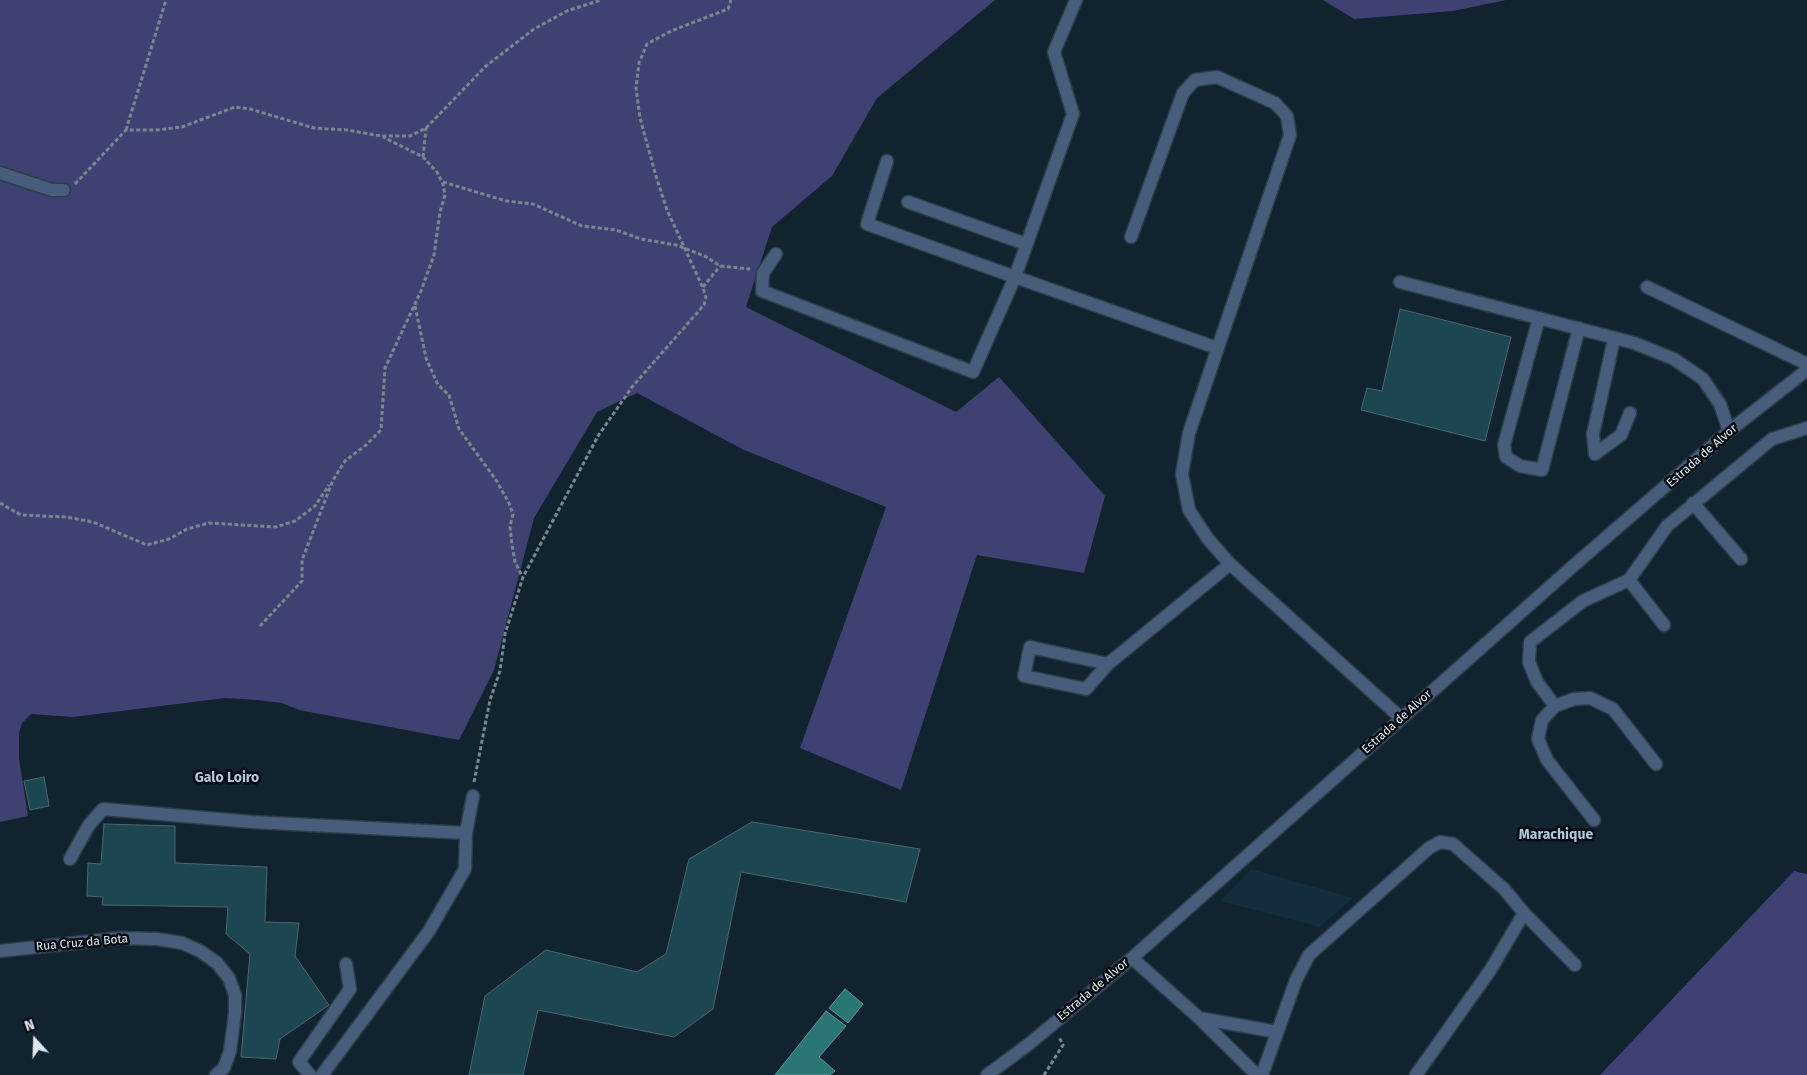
<!DOCTYPE html>
<style>
body{margin:0}
#map{position:relative;width:1807px;height:1075px;overflow:hidden;background:#10232e;font-family:"Fira Sans",sans-serif}
canvas{display:block}
.north{position:absolute;left:10px;top:1015px;width:50px;height:50px;-webkit-text-stroke:4px #050b10;paint-order:stroke;rotate:340deg;font-size:14px;font-weight:700;line-height:20px;text-align:center;color:#dbe7ee}
.north::after{content:'';display:block;margin:auto;width:18px;height:22px;background:#dbe7ee;clip-path:polygon(50% 0,100% 100%,50% 72%,0 100%)}
</style>
<div id="map">
<canvas width="1807" height="1075"></canvas>
<div class="north">N</div>
</div>
<script>
const g = document.querySelector('canvas').getContext('2d');
g.lineJoin = 'round';
function paint(path, color) { g.fillStyle = color; g.fill(path, 'evenodd'); }
const toPath = rows => new Path2D(rows.map(r => 'M' + r).join(''));
function strokePath(path, color, width, dash) { g.strokeStyle = color; g.lineWidth = width; g.lineCap = dash ? 'butt' : 'round'; g.setLineDash(dash || []); g.stroke(path); }
function label(font, color, halo, rows, align = 'center') {
  g.font = font + ' "Fira Sans",sans-serif'; g.lineWidth = 5; g.setLineDash([]); g.textBaseline = 'middle'; g.strokeStyle = halo; g.fillStyle = color; for (const [text, x, y, turn = 0] of rows) {
    g.save(); g.translate(x, y); g.rotate((+turn || 0) * Math.PI / 180); g.textAlign = isNaN(turn) ? turn : align; if (halo) g.strokeText(text, 0, 0); g.fillText(text, 0, 0); g.restore();
  }
}
paint(toPath([
 [1251,869,1353,898,1320,927,1220,901]
]), '#132d3d');
paint(toPath([
 [0,0,995,0,877,98,832,176,772,227,746,307,956,412,999,377,1105,496,1084,573,977,555,901,790,800,748,886,507,744,450,637,393,597,412,534,518,494,670,459,740,299,710,282,703,257,700,225,698,73,717,31,714,22,723,19,734,19,759,28,816,0,822],
 [1323,0,1506,0,1453,11,1354,19],
 [1794,871,1807,874,1807,1075,1600,1075]
]), '#3f4173');
const water = toPath([
 [845,989,863,1004,848,1023,829,1008,845,989],
 [826,1011,846,1026,819,1057,835,1071,830,1075,775,1075,826,1011]
]);
paint(water, '#297674');
strokePath(water, '#5e9899', 1);
const building = toPath([
 [1400,309,1511,337,1485,441,1361,410,1367,388,1382,391,1400,309],
 [44,777,49,806,30,810,24,781,44,777],
 [752,822,920,849,906,902,741,872,713,1009,674,1037,538,1010,523,1075,469,1075,485,996,546,950,637,972,666,954,689,859,752,822],
 [104,824,175,826,175,863,267,867,265,922,299,923,295,956,329,1005,280,1039,276,1059,241,1057,250,954,226,934,228,907,102,905,103,897,87,896,88,863,101,864,104,824]
]);
paint(building, '#1c4650');
strokePath(building, '#4d686e', 1);
const minor = toPath([
 [1076,0,1054,52,1073,114,1015,277,1217,348],
 [0,173,52,190,64,190],
 [908,202,1026,244],
 [1131,237,1183,93,1195,80,1217,77,1275,103,1287,116,1290,135,1189,433,1182,474,1189,510,1208,539,1230,564,1401,718],
 [776,254,763,273,762,291,973,372,1015,277,867,224,887,161],
 [1400,282,1634,343,1674,359,1703,379,1720,404,1729,431],
 [1647,287,1807,364],
 [1539,318,1504,445,1506,457,1520,466,1542,470,1579,328],
 [1614,339,1593,434,1595,454,1621,435,1630,413],
 [1693,503,1741,559],
 [1629,580,1664,625],
 [1108,664,1086,689,1024,676,1030,647,1108,664,1230,564],
 [1555,706,1574,699,1590,698,1613,709,1656,764],
 [1594,820,1547,760,1538,739,1542,720,1555,706,1537,682,1529,662,1530,642,1583,601,1629,580,1667,526,1772,439,1807,428],
 [70,859,89,825,103,809,252,822,466,833],
 [0,951,120,938,157,939,182,943,200,951,217,963,229,978,235,995,235,1013,230,1051,224,1068,216,1075],
 [1132,958,1199,1018,1257,1075],
 [1199,1018,1277,1032],
 [310,1075,299,1062,350,989,346,964],
 [322,1075,429,931,465,869,466,833,473,796],
 [987,1075,1029,1044,1132,958,1572,567,1729,431,1807,370],
 [1262,1075,1296,980,1309,955,1429,848,1440,842,1453,844,1504,889,1524,913],
 [1416,1075,1491,969,1524,913,1575,965]
]);
strokePath(minor, '#2c3e49', 15);
strokePath(toPath([
 [126,130,166,0],
 [423,157,426,128],
 [443,182,506,201,533,204,582,226,616,230,641,239,676,245,705,256,720,266,750,269],
 [75,184,126,130,157,130,182,127,235,107,250,109,314,128,347,130,381,136,410,136,426,128,486,66,534,29,567,11,601,0],
 [703,287,720,266],
 [415,306,426,358,438,385,449,395,459,429,496,480,509,503,513,514,510,527,512,545,515,562,522,576],
 [0,503,21,515,66,517,93,522,147,545,169,539,187,529,209,523,276,527,295,521,315,506,329,485],
 [260,626,302,581,302,560,333,480,345,461,366,445,381,430,385,368,421,291,434,255,440,212,445,195,443,184,437,172,423,157,383,137],
 [474,782,490,700,500,671,505,634,523,577,598,436,632,387,704,305,706,297,703,288,667,210,656,176,640,118,636,88,639,63,647,44,671,31,728,9,731,0],
 [1044,1075,1063,1045,1059,1037]
]), '#788891', 3, [4, 2.5]);
strokePath(minor, '#485c7b', 12);
label('12px', '#dbe7ee', '#050b10', [
 ["Estrada de Alvor",1702,456,-41],
 ["Estrada de Alvor",1397,722,-42],
 ["Rua Cruz da Bota",82,943,-5],
 ["Estrada de Alvor",1093,990,-40]
]);
label('bold 14px', '#b1c8d7', '#050b10', [
 ["Galo Loiro",227,778],
 ["Marachique",1556,835]
]);
</script>
